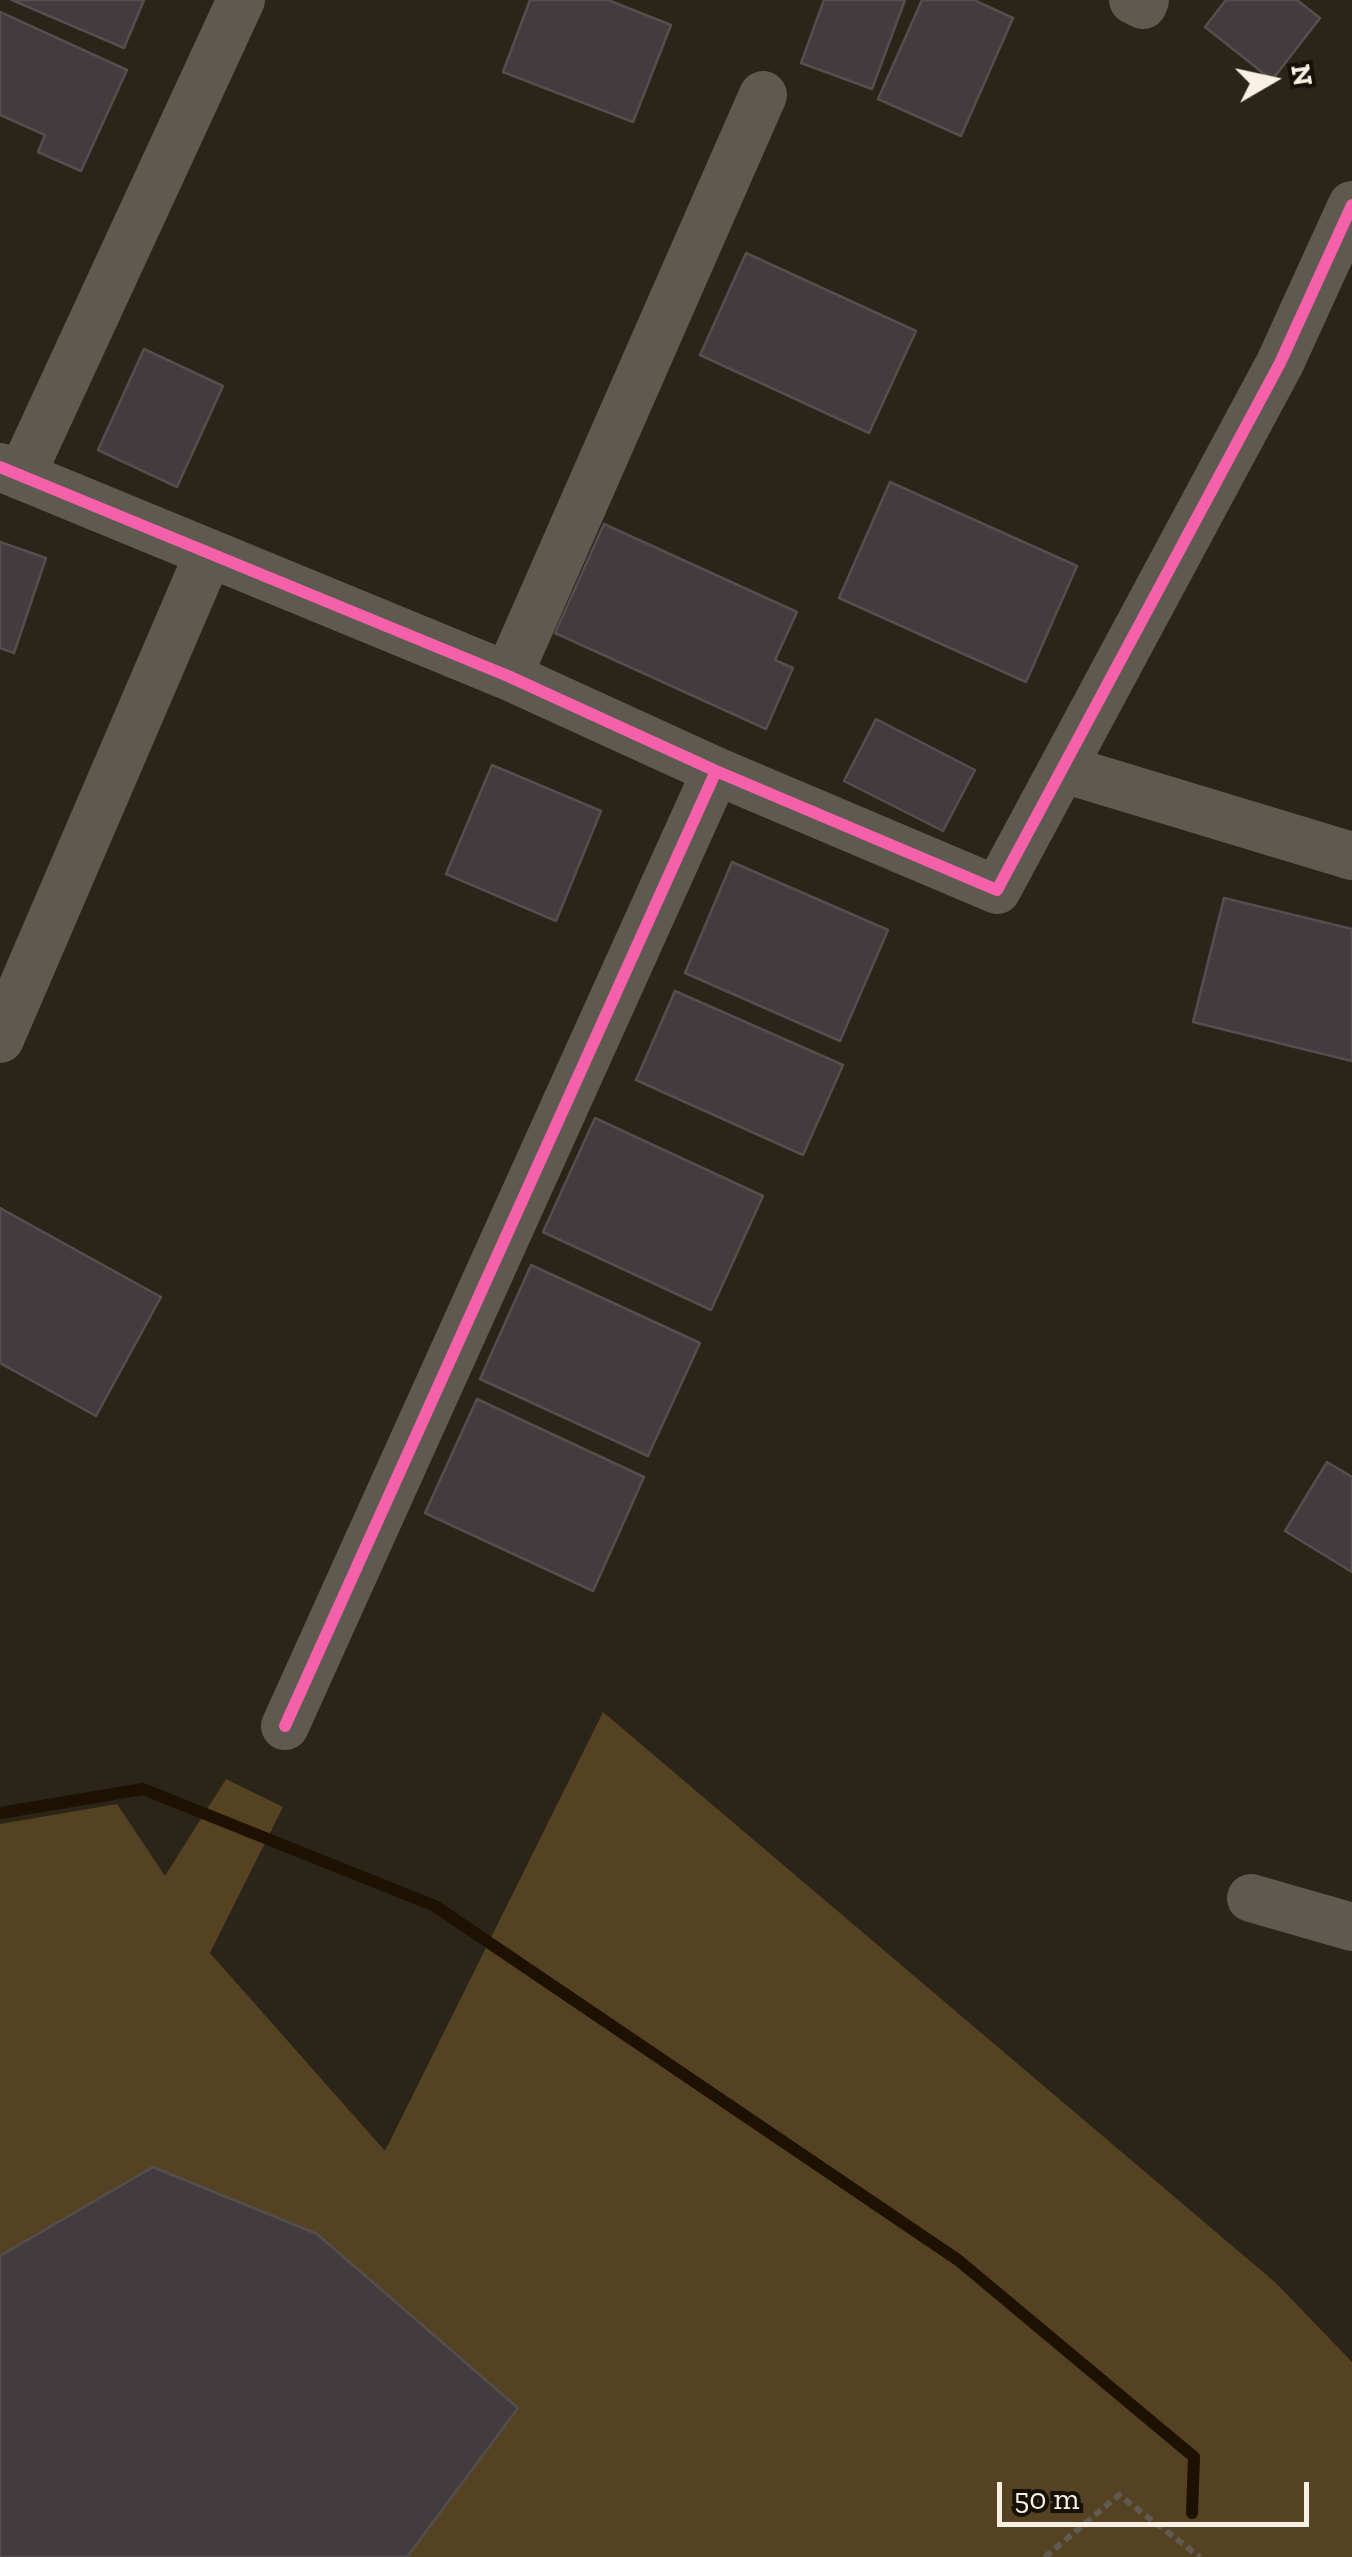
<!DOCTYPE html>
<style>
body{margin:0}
#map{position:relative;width:1352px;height:2557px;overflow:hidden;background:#2b2519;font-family:"Zilla Slab",serif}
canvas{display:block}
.north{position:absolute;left:1222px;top:30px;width:100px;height:100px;-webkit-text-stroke:8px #161108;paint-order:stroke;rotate:81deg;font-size:28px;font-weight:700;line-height:40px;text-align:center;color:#f8f0e2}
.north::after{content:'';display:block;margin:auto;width:35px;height:45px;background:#f8f0e2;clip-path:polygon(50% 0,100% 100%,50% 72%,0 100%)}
.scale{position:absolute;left:997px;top:2482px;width:312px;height:45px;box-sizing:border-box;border:5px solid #f8f0e2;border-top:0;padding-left:12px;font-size:30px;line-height:35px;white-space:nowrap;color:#f8f0e2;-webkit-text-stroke:8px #161108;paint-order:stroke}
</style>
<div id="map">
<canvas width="1352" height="2557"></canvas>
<div class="north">N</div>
<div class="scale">50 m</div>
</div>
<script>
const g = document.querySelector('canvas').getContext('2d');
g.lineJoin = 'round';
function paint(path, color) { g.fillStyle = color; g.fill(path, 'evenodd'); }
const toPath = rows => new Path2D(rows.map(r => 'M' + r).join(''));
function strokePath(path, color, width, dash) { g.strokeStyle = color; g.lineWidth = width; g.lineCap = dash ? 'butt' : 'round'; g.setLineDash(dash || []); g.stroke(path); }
paint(toPath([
 [603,1712,1276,2283,1352,2362,1352,2557,0,2557,0,1824,117,1804,165,1876,226,1779,283,1807,210,1953,385,2151]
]), '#554222');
strokePath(toPath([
 [0,1813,143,1789,435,1906,958,2260,1194,2457,1192,2513]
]), '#1d1102', 12);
const building = toPath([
 [12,0,144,0,124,48,12,0],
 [530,0,608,0,671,25,633,122,503,72,530,0],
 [824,0,905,0,872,89,801,63,824,0],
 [922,0,974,0,1013,18,961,136,878,99,922,0],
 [1226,0,1297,0,1320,18,1272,80,1205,27,1226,0],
 [0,12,127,70,81,171,38,152,45,135,0,115,0,12],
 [746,253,916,331,869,433,700,355,746,253],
 [144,349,223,386,177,487,98,450,144,349],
 [890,482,1077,566,1026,682,839,598,890,482],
 [604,524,797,612,775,660,793,668,766,729,555,633,604,524],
 [0,542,46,558,14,653,0,648,0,542],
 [876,719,975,770,943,831,844,781,876,719],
 [492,765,601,811,556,921,446,874,492,765],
 [732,862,888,930,840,1041,685,973,732,862],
 [1224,898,1352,929,1352,1061,1193,1022,1224,898],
 [675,991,843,1065,803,1155,636,1080,675,991],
 [595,1118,763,1196,711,1310,543,1232,595,1118],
 [0,1208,161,1297,96,1416,0,1363,0,1208],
 [531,1265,700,1343,648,1456,480,1379,531,1265],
 [477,1399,644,1477,593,1591,425,1513,477,1399],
 [1327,1462,1352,1477,1352,1572,1285,1531,1327,1462],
 [153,2167,317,2234,518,2408,407,2557,0,2557,0,2256,153,2167]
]);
paint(building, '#433c3e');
strokePath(building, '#544f4e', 2.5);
strokePath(toPath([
 [1045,2557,1119,2495,1200,2557]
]), '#605b52', 6, [8, 5]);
strokePath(toPath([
 [1133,0,1143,5,1145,0],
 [0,467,508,676,716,771,997,890,1280,363,1352,205],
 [21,476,241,0],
 [508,676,763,95],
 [1064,769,1352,856],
 [0,1039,209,553],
 [285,1726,716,771],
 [1251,1898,1352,1927]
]), '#5f5a50', 48);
strokePath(toPath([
 [0,467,508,676,716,771,997,890,1280,363,1352,205],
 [285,1726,716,771]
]), '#f560ab', 12);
</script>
